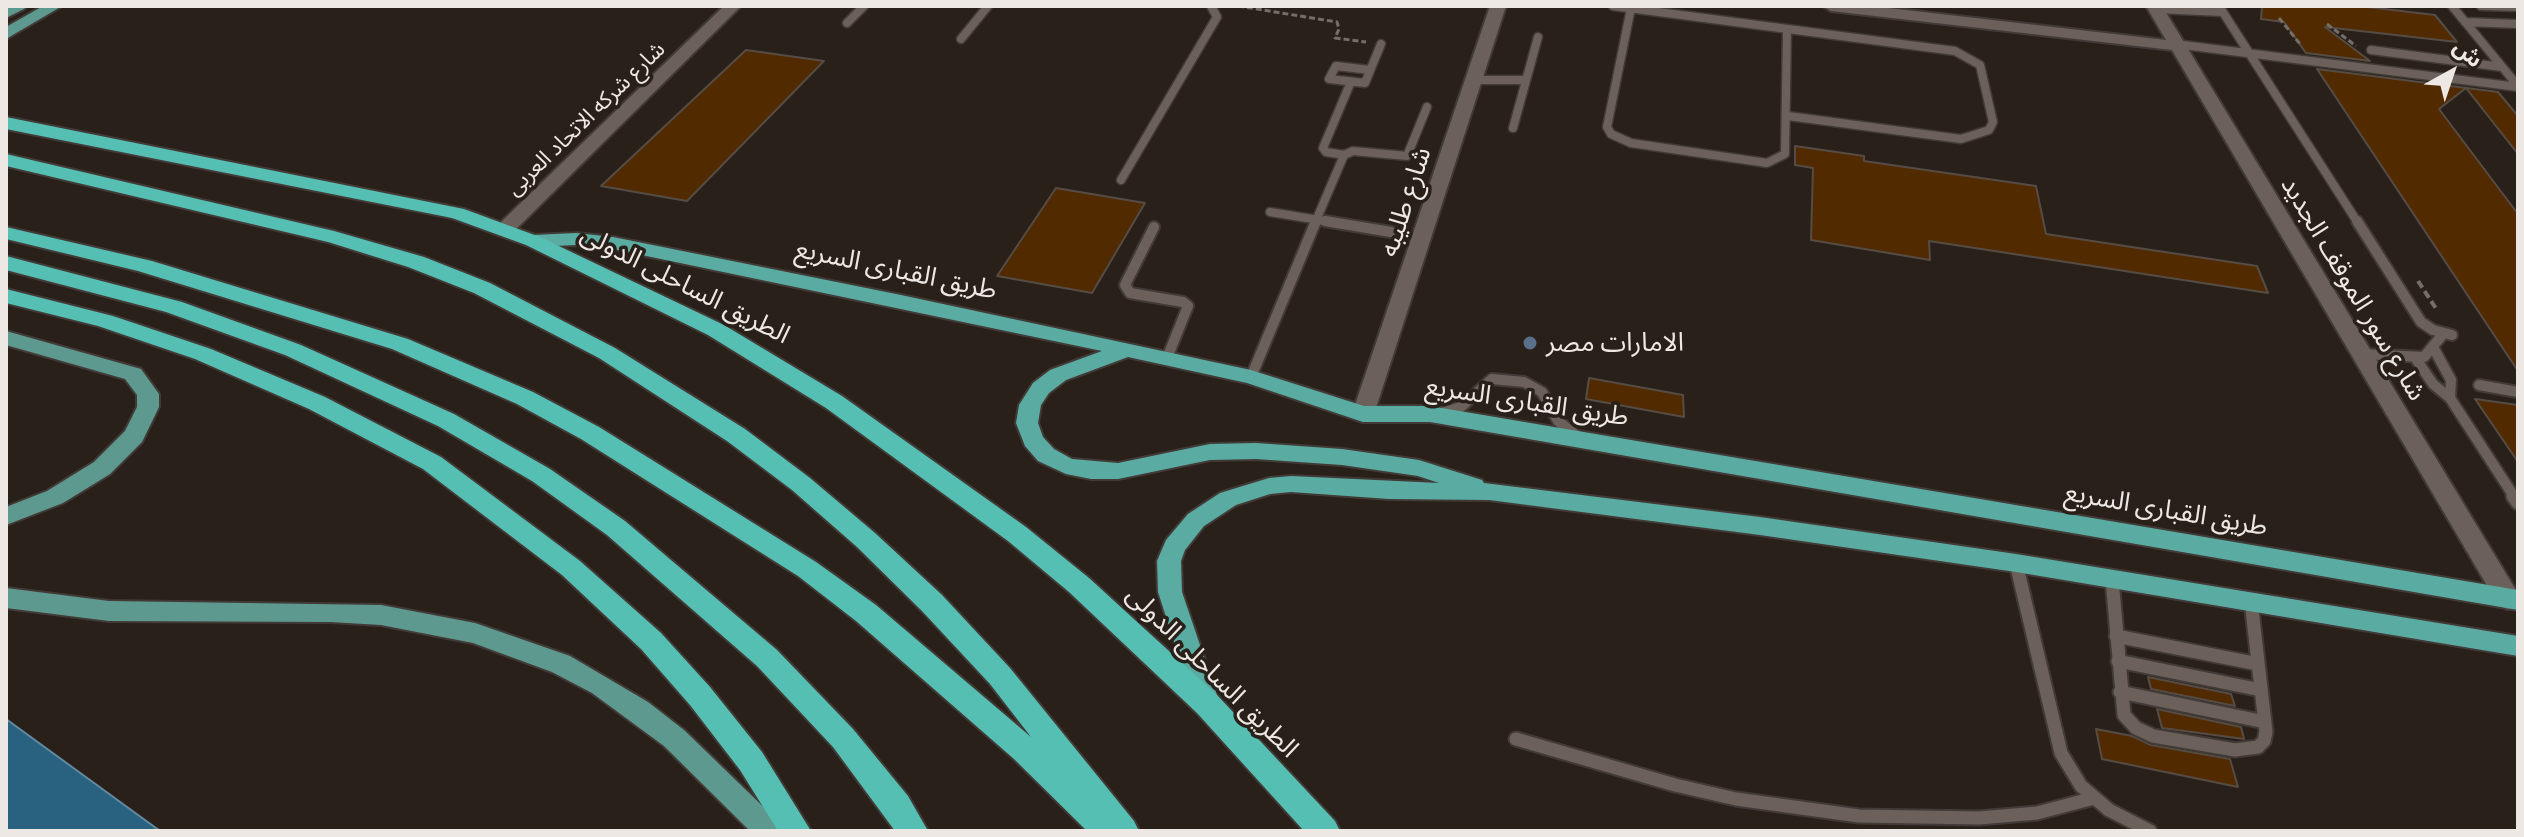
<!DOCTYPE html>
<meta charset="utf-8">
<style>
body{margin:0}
#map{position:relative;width:2524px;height:837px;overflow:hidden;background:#282019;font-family:Cabin,"Noto Sans Arabic",sans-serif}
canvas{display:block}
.frame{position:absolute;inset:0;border:8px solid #eee8e4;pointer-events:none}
.north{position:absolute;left:2412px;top:32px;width:80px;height:80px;-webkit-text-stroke:6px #282019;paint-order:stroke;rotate:40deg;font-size:22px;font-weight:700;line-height:32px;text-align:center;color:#eee8e4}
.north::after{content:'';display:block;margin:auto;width:28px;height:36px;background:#eee8e4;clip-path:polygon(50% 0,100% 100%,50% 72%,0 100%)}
</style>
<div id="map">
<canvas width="2524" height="837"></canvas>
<div class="frame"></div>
<div class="north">ش</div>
</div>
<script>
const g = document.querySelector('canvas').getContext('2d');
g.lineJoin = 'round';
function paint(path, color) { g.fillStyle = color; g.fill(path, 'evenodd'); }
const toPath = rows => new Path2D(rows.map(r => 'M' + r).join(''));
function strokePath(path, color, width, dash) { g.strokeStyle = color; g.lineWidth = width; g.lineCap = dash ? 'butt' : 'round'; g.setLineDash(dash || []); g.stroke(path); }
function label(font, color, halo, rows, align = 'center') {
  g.font = font + ' Cabin,"Noto Sans Arabic",sans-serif'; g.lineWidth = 7; g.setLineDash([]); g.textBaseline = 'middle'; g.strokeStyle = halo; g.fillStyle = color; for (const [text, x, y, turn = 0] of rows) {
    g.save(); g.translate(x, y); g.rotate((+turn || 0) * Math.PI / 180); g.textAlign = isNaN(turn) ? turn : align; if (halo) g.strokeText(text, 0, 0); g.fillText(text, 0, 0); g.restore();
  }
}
const water = toPath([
 [6,719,156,828,161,831,6,831,6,719]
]);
paint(water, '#296281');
strokePath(water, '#648a9f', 2);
const building = toPath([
 [2262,6,2359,6,2435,15,2457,42,2325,27,2370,61,2306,53,2284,22,2261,19,2262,6],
 [746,50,824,61,687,201,601,186,746,50],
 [2317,69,2498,92,2518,116,2518,154,2466,88,2439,109,2518,214,2518,371,2317,69],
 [1795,146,1864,156,1864,161,2036,186,2046,234,2257,266,2268,293,1929,241,1930,260,1811,240,1813,168,1795,165,1795,146],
 [1056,188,1145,203,1092,293,997,276,1056,188],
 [1589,378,1683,395,1684,417,1586,399,1589,378],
 [2475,399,2518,405,2518,462,2475,399],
 [2148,677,2231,694,2235,706,2151,689,2148,677],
 [2157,709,2241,727,2244,739,2162,728,2157,709],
 [2096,729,2132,736,2151,745,2230,759,2238,787,2102,759,2096,729]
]);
paint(building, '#522a00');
strokePath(building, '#554c45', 2);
const serviceFar2 = toPath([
 [1613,6,1955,51,1980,65,1993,122,1989,130,1961,139,1788,116],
 [2219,6,2358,223],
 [2452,6,2518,86],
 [2481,6,2518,7],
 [1631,8,1607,127,1611,134,1631,143,1767,163,1785,154,1787,29],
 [2156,9,2222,12],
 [2465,22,2518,24],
 [847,23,864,6],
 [961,39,988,6],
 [2175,44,2518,87],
 [2371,50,2502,67],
 [1370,70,1336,66,1329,79,1365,83,1381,44],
 [1473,80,1526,80],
 [1513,128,1538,37],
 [1344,155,1326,152,1323,148,1350,84],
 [1121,180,1217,17,1211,6],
 [1270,212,1337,223],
 [1315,223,1344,155,1353,151,1407,156,1427,107]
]);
const serviceFar1 = toPath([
 [1325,221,1391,232],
 [2357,221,2421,322,2433,330,2452,335],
 [1154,227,1125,285,1130,293,1183,302,1188,306,1167,358],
 [2433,347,2451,380,2450,398],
 [2361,354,2424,357,2444,333],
 [2416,359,2433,384,2450,398,2515,498],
 [1251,377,1316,221],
 [2479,385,2518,392],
 [1441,413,1461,407,1492,379,1524,382,1542,392,1558,421,1577,436]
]);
const service = toPath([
 [2513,496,2518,503],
 [2016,563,2061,753,2081,786,2109,810,2150,831],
 [2112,579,2124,715,2136,728,2153,736,2235,750,2258,747,2264,741,2266,732,2251,601],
 [2116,636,2258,664],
 [2118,661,2261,690],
 [2120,692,2265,722],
 [1516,739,1675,785,1736,799,1859,816,1979,818,2037,813,2094,798]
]);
const minor = toPath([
 [724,6,741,6,512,233,498,233,496,229,498,225,724,6],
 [1490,6,1506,6,1374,414,1371,419,1355,419,1352,414,1490,6],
 [1823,6,1871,6,2166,40,2146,6,2162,6,2517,592,2517,606,2508,609,2499,606,2172,50,1831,11,1823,6]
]);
const primary = toPath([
 [27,6,24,9,6,18,6,7,27,6],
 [43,6,62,6,6,39,6,27,43,6],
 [6,331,141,369,159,394,159,407,142,442,110,474,63,503,6,525,6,507,47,491,94,462,125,431,137,407,137,395,125,379,6,345,6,331],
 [6,588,109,601,381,605,475,623,570,656,648,702,684,730,779,822,783,831,750,831,664,746,592,693,552,672,473,643,381,625,331,622,109,621,6,608,6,588]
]);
const trunk = toPath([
 [576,233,613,237,901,295,1251,370,1364,406,1430,406,2518,590,2518,610,1430,422,1363,422,1247,383,1128,357,1066,380,1049,393,1041,405,1038,423,1043,437,1054,449,1072,459,1118,463,1210,444,1256,443,1342,449,1419,460,1482,480,1484,483,1760,517,2016,554,2518,636,2518,656,2016,572,1760,535,1489,500,1389,499,1291,492,1270,494,1236,505,1204,526,1185,550,1181,561,1182,592,1220,704,1216,712,1207,715,1198,712,1194,704,1158,592,1157,561,1166,540,1188,514,1220,493,1269,478,1291,476,1439,483,1418,476,1342,465,1256,459,1210,460,1118,479,1091,479,1066,474,1038,461,1025,446,1016,423,1019,405,1033,383,1050,370,1102,351,613,249,576,245,533,247,523,241,533,235,576,233]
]);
const motorway = toPath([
 [6,117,464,209,540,237,724,325,842,396,1026,527,1089,578,1217,695,1335,821,1340,831,1304,831,1197,713,1069,592,1008,541,826,408,708,335,526,245,452,218,6,129,6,117],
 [6,154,334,231,424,257,490,283,615,348,745,429,810,478,875,533,942,595,1010,668,1134,821,1139,831,1087,831,1014,759,856,621,798,576,581,439,517,404,392,349,138,271,6,239,6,227,152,261,408,339,533,392,599,427,816,562,876,605,1031,737,990,684,922,611,857,547,792,490,727,441,599,358,474,293,408,267,328,242,6,166,6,154],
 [6,256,182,302,301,345,454,414,550,469,625,521,777,650,853,729,908,796,928,831,895,831,833,747,757,666,607,535,532,481,438,426,285,355,166,312,6,270,6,256],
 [6,289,113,316,211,349,325,397,441,457,580,561,661,633,710,687,762,752,811,831,778,831,740,770,690,705,641,649,562,575,423,469,309,409,195,359,98,326,6,303,6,289]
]);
strokePath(serviceFar2, '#413a36', 11);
strokePath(serviceFar1, '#413a36', 14);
strokePath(service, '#413a36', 17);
strokePath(minor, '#413a36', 4);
strokePath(primary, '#413a36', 4);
strokePath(trunk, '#413a36', 4);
strokePath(motorway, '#413a36', 4);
strokePath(toPath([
 [1238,6,1337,22,1339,29,1335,38,1366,42],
 [2279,18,2300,44],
 [2327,24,2356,46]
]), '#756e68', 3, [6, 3]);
strokePath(toPath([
 [2418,281,2437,310]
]), '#756e68', 4, [8, 4]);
strokePath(serviceFar2, '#6b615a', 8);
strokePath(serviceFar1, '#6b615a', 10);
strokePath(service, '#6b615a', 13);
paint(minor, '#6b615a');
paint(primary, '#5e9990');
paint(trunk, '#5aaca2');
paint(motorway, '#56bfb4');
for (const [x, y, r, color] of [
 [1530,343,8,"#5c6f8a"]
]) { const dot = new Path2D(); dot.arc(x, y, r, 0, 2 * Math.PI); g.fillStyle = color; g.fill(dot); strokePath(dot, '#282019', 3); }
label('22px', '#eee8e4', '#282019', [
 ["شارع شركه الاتحاد العربى",586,119,-44]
]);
label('26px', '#eee8e4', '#282019', [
 ["شارع طليبه",1406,202,-72],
 ["طريق القبارى السريع",896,270,12],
 ["الطريق الساحلى الدولى",685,285,27],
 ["شارع سور الموقف الجديد",2353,289,59],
 ["طريق القبارى السريع",1527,402,9],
 ["طريق القبارى السريع",2166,510,10],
 ["الطريق الساحلى الدولى",1212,672,45]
]);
label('26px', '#eee8e4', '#282019', [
 ["الامارات مصر",1546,343]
], 'left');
</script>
